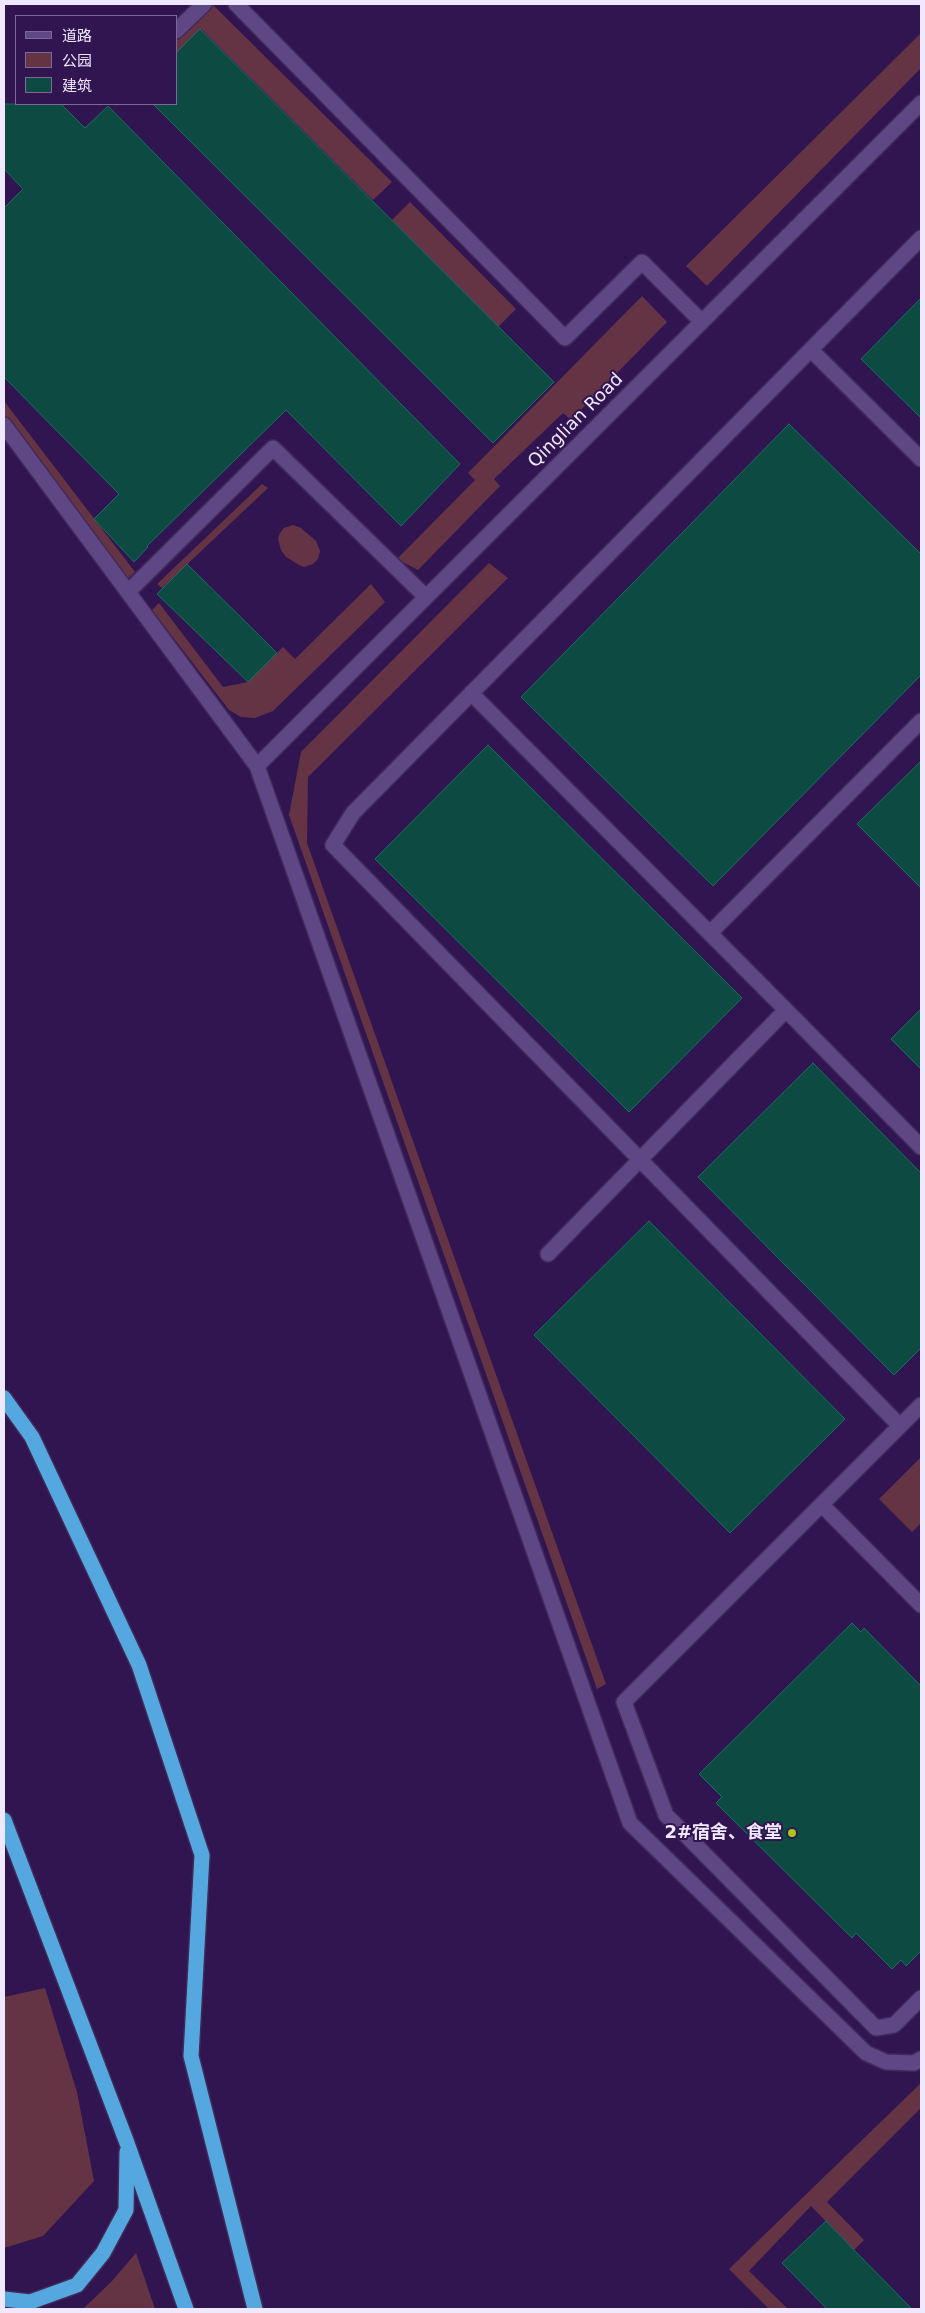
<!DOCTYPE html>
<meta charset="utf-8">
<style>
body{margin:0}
#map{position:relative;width:925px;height:2313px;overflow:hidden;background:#301551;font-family:"DejaVu Sans","Noto Sans SC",sans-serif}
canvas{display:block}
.frame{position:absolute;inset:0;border:5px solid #f0e8ff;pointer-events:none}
.legend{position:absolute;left:15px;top:15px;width:162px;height:90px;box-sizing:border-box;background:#301551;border:1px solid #7d6997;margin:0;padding:6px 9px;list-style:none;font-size:15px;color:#f0e8ff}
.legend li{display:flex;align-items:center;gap:10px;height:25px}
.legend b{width:25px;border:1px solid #7d6997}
</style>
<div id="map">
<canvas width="925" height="2313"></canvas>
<div class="frame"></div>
<ul class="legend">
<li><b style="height:6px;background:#5f4685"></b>道路</li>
<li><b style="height:14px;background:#653444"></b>公园</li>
<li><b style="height:14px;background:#0d4b42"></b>建筑</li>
</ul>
</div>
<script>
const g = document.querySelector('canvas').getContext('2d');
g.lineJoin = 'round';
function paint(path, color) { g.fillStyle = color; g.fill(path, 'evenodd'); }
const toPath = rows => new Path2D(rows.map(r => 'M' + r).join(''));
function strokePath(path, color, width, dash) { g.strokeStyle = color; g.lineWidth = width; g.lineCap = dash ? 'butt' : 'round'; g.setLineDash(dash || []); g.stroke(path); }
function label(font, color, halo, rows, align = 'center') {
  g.font = font + ' "DejaVu Sans","Noto Sans SC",sans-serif'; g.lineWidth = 4; g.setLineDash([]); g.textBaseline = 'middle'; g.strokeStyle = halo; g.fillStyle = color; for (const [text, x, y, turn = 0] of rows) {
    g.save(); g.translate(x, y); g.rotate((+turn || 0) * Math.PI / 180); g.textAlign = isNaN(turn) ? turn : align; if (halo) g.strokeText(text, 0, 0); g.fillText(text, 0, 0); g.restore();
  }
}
paint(toPath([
 [208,4,212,4,392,182,373,200,201,29,176,53,176,36],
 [921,33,921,68,707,286,686,266],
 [410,202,516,309,498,327,392,220],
 [642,296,667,322,571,420,563,413,494,479,500,486,418,570,397,559,475,480,468,473],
 [4,401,135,572,127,579,4,416],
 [262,484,268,488,162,588,157,584],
 [293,525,301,528,316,541,320,551,318,559,313,564,304,567,299,565,286,557,281,550,278,539,280,533,284,528],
 [489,563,508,578,308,777,307,843,606,1684,597,1689,289,815,301,752],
 [371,584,385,602,273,711,255,718,241,717,229,710,152,610,159,603,223,687,248,682,283,647,295,659],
 [921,1457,921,1523,912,1532,879,1499],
 [45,1988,77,2092,94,2181,43,2236,4,2248,4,1997],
 [921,2083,921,2108,827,2202,864,2240,854,2250,811,2206,749,2271,788,2309,769,2309,729,2269],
 [136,2253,155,2309,83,2309,112,2281]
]), '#653444');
const building = toPath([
 [200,29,554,382,493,443,153,104,176,104,176,53,200,29],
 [4,104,61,104,85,128,108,106,460,464,401,526,286,410,147,546,148,547,134,562,94,519,119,494,4,377,4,208,23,189,4,169,4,104],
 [921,298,921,418,861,359,921,298],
 [789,424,921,554,921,675,713,886,521,697,789,424],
 [187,564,277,653,248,682,157,594,187,564],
 [488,745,742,998,629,1112,375,859,488,745],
 [921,761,921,888,857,824,921,761],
 [921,1009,921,1069,891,1039,921,1009],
 [813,1063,921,1173,921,1348,894,1375,698,1177,813,1063],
 [649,1221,845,1419,730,1533,534,1335,649,1221],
 [852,1623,861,1632,864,1628,921,1686,921,1951,906,1966,901,1960,892,1969,856,1933,852,1938,716,1803,722,1797,699,1774,852,1623],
 [826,2221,854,2250,912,2309,827,2309,782,2263,826,2221]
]);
paint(building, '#0d4b42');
strokePath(building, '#156f63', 1);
const minor = toPath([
 [236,4,565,338,642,262,702,322],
 [176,31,204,4],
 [811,350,921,459],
 [4,425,257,766,630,1823,866,2053,886,2062,914,2063,921,2059],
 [128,592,273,448,426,597],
 [471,693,786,1010,548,1254],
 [257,766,921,103],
 [710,933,921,721],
 [786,1010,921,1147],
 [921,1405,624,1702,666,1815,876,2028,894,2025,921,1998],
 [900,1426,333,845,353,813,921,238],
 [822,1505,921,1605]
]);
const highway = toPath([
 [4,1398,32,1437,139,1665,202,1855,191,2056,255,2309],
 [4,1820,127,2143,186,2309],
 [4,2299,30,2302,77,2285,103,2253,126,2210,127,2152]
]);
strokePath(minor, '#402a59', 18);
strokePath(highway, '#402a59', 18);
strokePath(minor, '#5f4685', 15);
strokePath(highway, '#54a7df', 15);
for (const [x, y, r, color] of [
 [792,1833,5,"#a8c71b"]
]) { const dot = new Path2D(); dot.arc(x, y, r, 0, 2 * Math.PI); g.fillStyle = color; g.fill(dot); strokePath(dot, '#301551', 2); }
label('18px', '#f0e8ff', '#301551', [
 ["Qinglian Road",576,421,-45]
]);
label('bold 18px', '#f0e8ff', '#301551', [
 ["2#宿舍、食堂",782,1833]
], 'right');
</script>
